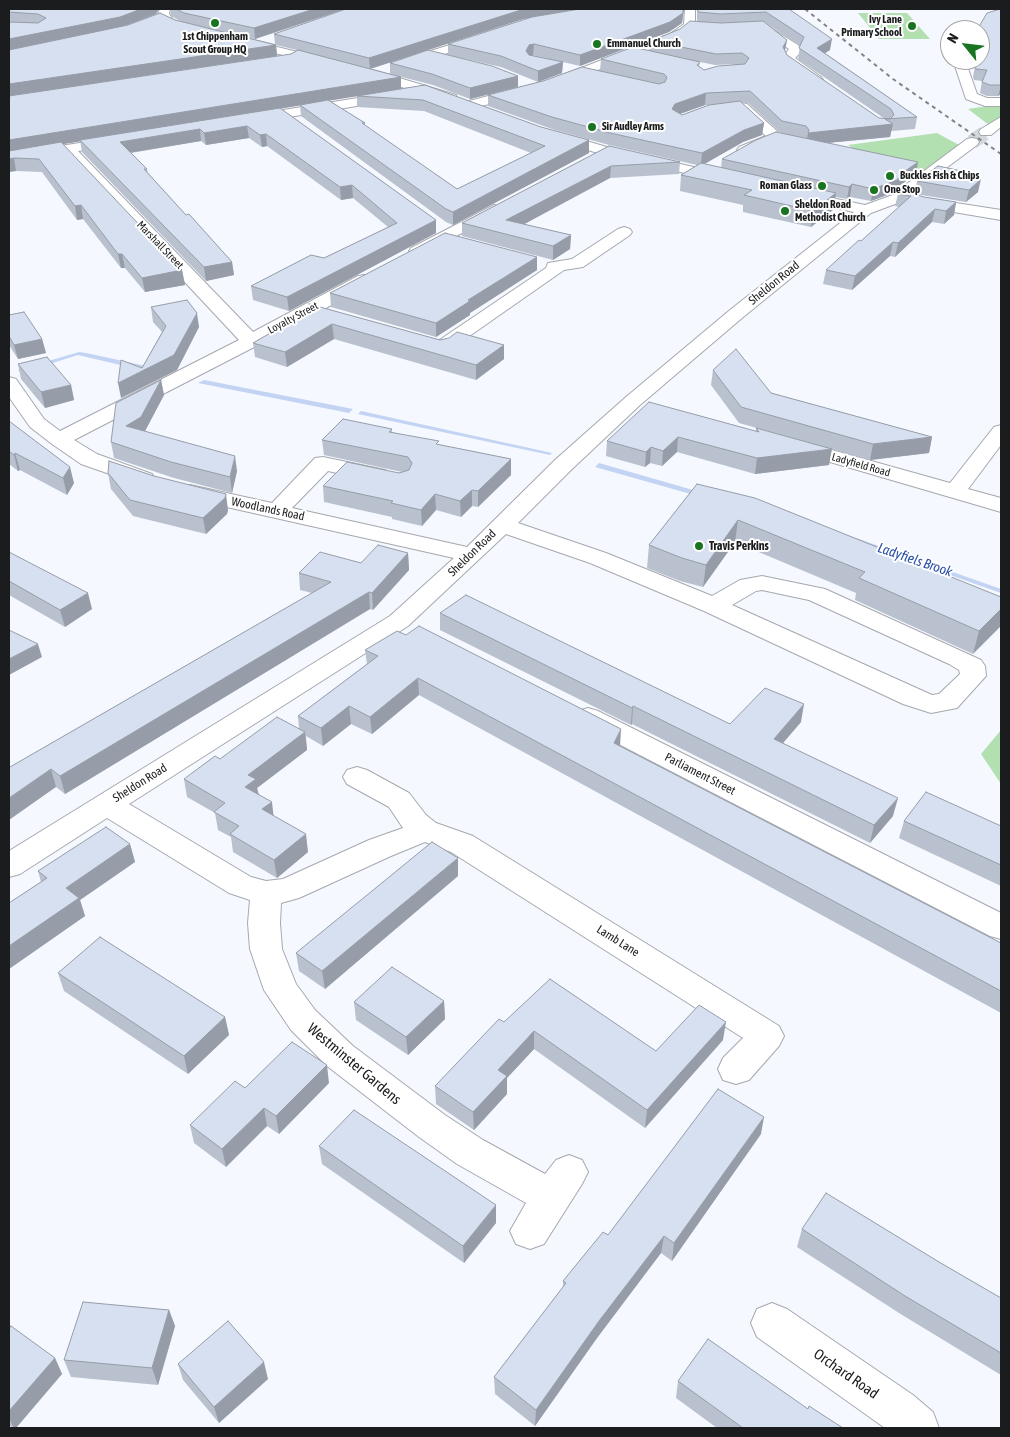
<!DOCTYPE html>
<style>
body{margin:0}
#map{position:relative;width:1010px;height:1437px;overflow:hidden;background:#f5f8fe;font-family:"Asap Condensed",sans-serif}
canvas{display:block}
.frame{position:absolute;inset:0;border:10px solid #1b1c1e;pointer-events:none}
.north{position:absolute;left:940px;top:20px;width:50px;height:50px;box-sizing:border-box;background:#fff;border:1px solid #a4a4a5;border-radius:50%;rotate:299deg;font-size:14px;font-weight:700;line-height:20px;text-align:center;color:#1b1c1e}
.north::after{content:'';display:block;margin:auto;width:18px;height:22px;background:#197421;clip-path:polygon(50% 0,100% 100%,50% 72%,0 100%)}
</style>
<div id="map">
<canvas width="1010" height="1437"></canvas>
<div class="frame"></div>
<div class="north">N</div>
</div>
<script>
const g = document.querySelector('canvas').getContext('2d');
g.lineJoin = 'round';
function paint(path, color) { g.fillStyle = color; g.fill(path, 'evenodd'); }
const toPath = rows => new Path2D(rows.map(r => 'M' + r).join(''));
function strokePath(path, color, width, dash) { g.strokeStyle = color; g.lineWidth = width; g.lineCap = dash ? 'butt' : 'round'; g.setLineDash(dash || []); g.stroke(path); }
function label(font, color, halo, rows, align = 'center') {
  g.font = font + ' "Asap Condensed",sans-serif'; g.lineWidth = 4; g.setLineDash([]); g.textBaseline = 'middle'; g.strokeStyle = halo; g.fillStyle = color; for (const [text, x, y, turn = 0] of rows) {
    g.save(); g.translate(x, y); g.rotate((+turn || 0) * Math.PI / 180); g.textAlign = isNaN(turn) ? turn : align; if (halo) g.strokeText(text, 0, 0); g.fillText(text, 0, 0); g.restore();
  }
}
paint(toPath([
 [858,13,907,13,930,39,879,39],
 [1001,104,1001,116,989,125,968,109],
 [937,133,959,145,921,173,876,163,848,145],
 [1001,730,1001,784,981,754]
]), '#b2e0b1');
paint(toPath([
 [79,352,86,353,169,371,163,375,78,355,21,373,18,370],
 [204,380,353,409,349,413,198,383],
 [361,411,552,453,550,455,358,414],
 [599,463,839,532,1001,589,1001,593,836,535,595,467]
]), '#c3d3f3');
strokePath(toPath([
 [972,142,986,132]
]), '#d4d7dc', 15, [15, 8]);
const minor = toPath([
 [160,9,170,9,169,14,173,20,199,29,201,31,195,34,165,24,158,14,160,9],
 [685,9,695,9,695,25,678,38,555,87,470,109,463,105,465,102,547,81,670,34,684,24,685,9],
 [764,24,798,45,802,51,795,58,821,77,823,80,821,83,813,83,786,63,783,57,789,49,761,30,750,29,748,27,754,24,764,24],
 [482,35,488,38,486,40,406,67,398,67,396,64,398,61,482,35],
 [240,38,376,71,456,95,457,98,451,102,368,77,236,43,234,41,240,38],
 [953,60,965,60,977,94,987,98,1001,98,1001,106,985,106,966,99,953,60],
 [395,92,400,93,401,96,400,99,252,123,245,119,252,115,395,92],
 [742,103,747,104,778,132,780,138,778,141,749,153,739,153,737,150,739,147,766,136,739,111,728,111,726,108,728,105,742,103],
 [1001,117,1001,127,991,135,981,135,979,132,981,129,1001,117],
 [553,131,610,148,729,175,731,178,729,181,724,182,601,154,548,138,546,135,548,132,553,131],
 [118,137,125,141,123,144,78,151,253,332,358,276,364,275,370,276,373,280,370,284,258,345,74,440,97,454,152,474,155,479,152,484,144,486,81,464,52,444,30,427,9,397,9,377,16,379,44,419,60,431,239,340,65,154,9,162,9,154,118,137],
 [972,138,977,139,979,142,977,145,914,192,904,192,901,189,904,186,967,139,972,138],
 [798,191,865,205,901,192,906,194,909,197,906,200,871,213,742,318,640,405,571,470,518,523,606,553,712,596,740,580,762,576,825,589,981,660,985,666,986,676,957,708,931,713,903,704,704,611,590,563,506,534,408,626,129,804,251,877,266,881,283,879,369,840,403,828,389,807,347,784,343,777,347,770,357,767,367,770,409,793,426,815,436,823,473,836,779,1026,784,1036,779,1046,749,1080,736,1084,723,1080,718,1069,723,1058,743,1038,451,852,425,842,391,856,299,898,281,903,280,923,282,949,296,984,315,1010,353,1046,445,1115,483,1140,545,1174,556,1160,569,1155,582,1160,588,1172,582,1184,544,1244,530,1249,516,1244,510,1231,526,1203,457,1164,419,1137,327,1066,291,1030,264,990,250,949,248,923,250,900,229,893,107,818,20,874,9,877,9,851,390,616,454,558,182,497,179,492,182,487,190,485,272,503,315,458,323,457,385,470,388,475,385,480,377,482,328,471,292,508,467,547,555,460,626,397,730,310,854,212,793,199,790,196,793,193,798,191],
 [762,590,809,600,949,664,959,670,960,674,939,694,932,695,732,605,756,591,762,590],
 [917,197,1001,210,1001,220,912,205,909,202,912,199,917,197],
 [494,205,499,207,502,210,499,213,423,254,417,256,411,254,409,251,411,248,494,205],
 [624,227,630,229,632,232,630,235,583,267,564,270,448,351,441,353,434,351,422,348,420,344,422,340,429,338,438,341,546,268,548,263,572,259,618,229,624,227],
 [1001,425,1001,445,968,489,1001,498,1001,512,789,450,785,446,789,442,796,440,950,483,994,427,1001,425],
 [588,708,598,711,1001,913,1001,939,990,936,578,723,574,717,578,711,588,708],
 [772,1303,787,1309,913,1395,933,1412,939,1428,885,1428,757,1337,751,1323,757,1309,772,1303]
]);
strokePath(minor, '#a5a8ae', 2);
paint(minor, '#fff');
strokePath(toPath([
 [805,9,893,79,1001,154]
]), '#828488', 2, [4, 4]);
paint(toPath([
 [9,9,159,9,156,14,125,26,160,13,175,20,184,23,171,16,170,9,345,9,255,39,216,30,275,44,274,34,346,9,578,9,553,14,580,9,684,9,682,23,669,32,580,66,533,55,532,55,563,62,562,73,538,82,501,67,448,55,448,44,529,18,523,19,370,69,401,77,401,89,390,90,425,85,541,127,589,140,589,153,453,225,446,222,301,116,300,105,244,114,280,108,436,220,436,233,289,311,253,300,251,286,311,255,324,258,388,227,353,198,341,200,267,146,262,147,249,138,206,145,201,141,131,153,147,169,148,173,186,215,189,214,232,262,234,275,206,281,82,152,80,141,62,144,182,270,185,285,145,292,125,268,121,268,83,219,77,220,42,172,16,171,9,172,9,50,46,43,9,50],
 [276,45,297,50,291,54,164,73,277,56],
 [357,96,357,107,424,111,531,153,457,189,365,126,365,123,328,100],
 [697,9,789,9,830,50,825,53,917,117,915,129,891,131,890,137,826,143,916,174,899,186,895,192,871,201,850,197,847,199,836,197,834,209,811,227,743,212,743,205,680,191,681,175,697,165,609,145,552,129,488,106,488,95,600,71,601,59,650,51,651,41,697,22],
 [764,22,800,46,798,59,885,119,879,118,787,55,785,51,787,40],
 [700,62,715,65,735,64,704,70,699,67],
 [742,103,748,103,781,133,722,159,721,168,704,164,743,142,762,135,764,123],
 [705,105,708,105,682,115,680,114],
 [1000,9,1001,94,998,96,987,96,980,93,982,81,974,80,973,77,975,66,980,60,980,30],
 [390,63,518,76,518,87,470,99,433,85,390,74],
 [609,146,680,162,679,174,610,178,523,224,571,235,570,249,553,260,462,236,462,223],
 [971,173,971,177,978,192,966,202,915,194,917,181],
 [898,194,956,202,954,215,944,224,932,222,895,257,890,256,852,290,823,284,826,270,861,241,899,207,895,206],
 [537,257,537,270,470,313,470,315,436,337,331,307,330,293],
 [309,304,440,340,504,345,504,359,476,380,334,339,287,367,255,357,253,343,310,310],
 [151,307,199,327,177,370,121,398,142,368,162,332,153,322],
 [9,315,42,339,46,353,18,359,9,345],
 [18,364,71,385,74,400,45,408,21,379],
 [713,370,771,393,932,437,929,453,870,460,739,423,711,385],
 [161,380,164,395,145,431,237,471,232,493,174,478,114,458,111,442],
 [9,421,74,483,67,495,20,470,18,471,9,464],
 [756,428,829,465,755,474,677,452,662,466,650,463,645,467,606,456,607,441,756,431],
 [392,429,392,432,439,445,511,459,511,475,478,507,472,506,461,517,436,510,422,526,392,519,392,517,324,502,323,486,402,472,324,455,322,440],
 [108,473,228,510,227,514,206,534,133,516,111,489],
 [697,484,1001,597,973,654,855,600,856,593,735,542,703,587,680,581,647,568,649,545],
 [9,552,92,609,65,627,9,595],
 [408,553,409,570,373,610,370,609,65,794,56,787,10,767,312,593,300,590,299,573,361,563],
 [440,613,730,724,801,722,783,743,893,816,870,843,632,724,631,725,440,630],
 [365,650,620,746,1001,943,1001,1013,419,695,372,734,351,724,323,746,306,736,307,750,257,788,259,794,274,816,308,852,277,878,233,852,231,837,218,830,215,813,187,797,184,779,220,759,299,729,298,716,367,664],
 [904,821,1001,826,1001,886,899,838],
 [130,844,135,862,80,900,85,916,9,969,9,903,41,882,38,871],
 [458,876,325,989,299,971,296,953],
 [58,973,225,1017,229,1035,188,1074,64,991],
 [444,1001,445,1019,408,1055,356,1020,354,1002],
 [504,1022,656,1051,723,1040,645,1128,534,1049,507,1078,507,1094,474,1130,436,1104,435,1086],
 [329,1083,279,1134,267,1126,226,1167,194,1143,190,1125],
 [761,1134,672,1261,661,1253,597,1338,535,1426,495,1394,494,1377,563,1287,563,1281,608,1235],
 [319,1146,496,1223,464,1263,322,1164],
 [802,1229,939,1262,1001,1298,1001,1375,899,1313,797,1247],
 [169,1310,175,1326,158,1385,71,1377,64,1360],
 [9,1329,55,1358,62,1374,16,1428,13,1428,9,1425],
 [178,1364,268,1379,219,1423,183,1380],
 [678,1381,808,1409,843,1428,717,1428,676,1398]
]), '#b9c1ce');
paint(toPath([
 [141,9,159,9,156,14,121,27,9,50,9,39],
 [314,9,345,9,255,39,254,28],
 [524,9,578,9,523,19,370,69,369,58],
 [684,9,682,23,669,32,580,66,580,55],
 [832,39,830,50,816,59,817,48],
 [787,40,785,50,781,58,783,47],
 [534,44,533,55,529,56,526,51,529,45],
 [276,45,277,56,9,96,9,84],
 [563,62,562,73,538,82,538,71],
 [518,76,518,87,470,99,470,88],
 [401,77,401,89,9,153,9,140],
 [1001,85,1001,94,998,96],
 [706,93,705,105,674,116,672,109,675,104],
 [764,123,762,135,743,142,701,166,702,153,744,130],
 [893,124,890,137,806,145,808,133],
 [247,126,249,138,206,145,204,133],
 [200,129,201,141,122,154,120,142],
 [266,134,267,146,262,147,260,135],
 [589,140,589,153,453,225,453,212],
 [14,158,16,171,9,172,9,159],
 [918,162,916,174,899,186,895,192,871,201,873,189,901,174],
 [611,166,610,178,506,234,506,220],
 [981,179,978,192,966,202,969,190],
 [852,184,850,197,847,199,849,187],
 [352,185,353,198,341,200,340,187],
 [836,193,834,209,811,227,813,211],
 [956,202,954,215,944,224,946,211],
 [81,205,83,219,77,220,75,206],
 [935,209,932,222,895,257,898,243],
 [436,220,436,233,289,311,287,297],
 [571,235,570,249,553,260,553,246],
 [893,242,890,256,852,290,855,276],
 [118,254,122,254,125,268,121,268],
 [537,257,537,270,470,313,470,315,436,337,436,323,468,300],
 [232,262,234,275,206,281,204,267],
 [182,270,185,285,145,292,142,278],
 [197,313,199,327,177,370,121,398,118,383,174,355],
 [332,324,334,339,287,367,285,352],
 [42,339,46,353,18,359,14,345],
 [504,345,504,359,476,380,476,365],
 [161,380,164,395,144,433,126,426],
 [71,385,74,400,45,408,41,392],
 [678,437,677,452,662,466,663,451],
 [932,437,929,453,870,460,873,444],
 [651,447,650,463,645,467,646,452],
 [832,449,829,465,755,474,757,458],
 [15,453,20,470,18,471,14,455],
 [235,456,237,471,232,493,230,477],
 [511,459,511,475,478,507,478,491],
 [70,467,74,483,67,495,63,478],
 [472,490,472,506,461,517,460,501],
 [226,494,228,510,227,514,206,534,203,518],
 [435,494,436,510,422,526,421,510],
 [738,520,735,542,703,587,706,565],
 [408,553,409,570,373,610,372,593],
 [369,592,370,609,65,794,60,776],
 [88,593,92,609,65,627,60,610],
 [1001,609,1001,626,973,654,979,631],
 [38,644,42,657,9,675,9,659],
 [418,678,419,695,372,734,370,717],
 [804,704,801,722,771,757,774,739],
 [349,706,351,724,323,746,321,728],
 [633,706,632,724,631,725,632,708],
 [621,729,620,747,614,743],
 [305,732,307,750,257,788,259,797,245,787,248,775],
 [51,769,56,787,9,820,9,798],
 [898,798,893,816,870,843,874,825],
 [272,802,274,820,262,809],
 [306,834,308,852,277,878,274,860],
 [130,844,135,862,80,900,85,916,9,969,9,946,66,888],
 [458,858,458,876,325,989,322,971],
 [444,1001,445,1019,408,1055,406,1037],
 [225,1017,229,1035,188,1074,184,1056],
 [726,1022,723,1040,645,1128,647,1110],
 [534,1031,534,1049,507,1078,507,1094,474,1130,473,1112,498,1070],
 [327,1065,329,1083,279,1134,276,1116],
 [264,1108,267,1126,226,1167,222,1149],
 [764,1117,761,1134,672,1261,674,1243],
 [496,1205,496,1223,464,1263,463,1246],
 [664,1236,661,1253,597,1338,535,1426,536,1410,599,1321],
 [169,1310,175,1326,158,1385,152,1368],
 [55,1358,62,1374,16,1428,14,1428,9,1418,9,1411],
 [264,1362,268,1379,219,1423,214,1407]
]), '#969da8');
const building = toPath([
 [9,9,141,9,120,17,9,39,9,22,38,23,46,18,38,14,9,12,9,9],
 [176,9,314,9,254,28,184,13,176,9],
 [346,9,524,9,369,58,274,34,346,9],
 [580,9,683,9,683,13,670,22,580,55,534,44,529,45,526,51,529,55,563,62,538,71,501,56,448,44,532,17,580,9],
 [698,9,789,9,832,39,817,48,917,117,885,119,893,124,808,133,809,130,806,126,782,121,750,91,706,93,675,104,672,109,682,115,709,105,740,101,764,123,744,130,702,153,610,133,552,117,488,95,543,81,582,67,659,84,665,82,667,77,664,74,601,59,633,47,700,62,697,65,704,70,718,66,745,64,749,58,742,53,716,54,651,41,680,29,690,21,721,23,763,21,787,40,783,47,787,55,879,118,890,119,894,115,891,109,799,48,804,37,766,12,721,14,698,12,698,9],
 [1000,9,1001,9,1001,85,990,85,982,82,987,70,976,69,975,66,977,60,980,60,980,49,982,43,980,43,980,30,977,30,987,13,1000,9],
 [160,13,175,20,276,45,9,84,9,50,128,25,160,13],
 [298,50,401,77,9,140,9,96,291,54,298,50],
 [428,50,492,66,518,76,470,88,432,74,390,63,428,50],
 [425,85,541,127,589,140,453,212,446,209,300,105,328,100,365,123,362,123,457,189,545,146,423,100,357,96,425,85],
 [280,108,436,220,287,297,251,286,311,255,324,258,397,223,352,185,340,187,266,134,260,135,247,126,204,133,200,129,120,142,147,169,144,169,186,215,189,214,232,262,204,267,80,140,280,108],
 [776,132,918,162,901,174,897,180,873,189,852,184,849,187,722,159,756,140,776,132],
 [61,142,182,270,142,278,122,254,118,254,81,205,75,206,39,159,14,158,9,159,9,151,61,142],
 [609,146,680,162,611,166,506,220,571,235,553,246,462,223,609,146],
 [701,163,836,193,813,211,744,195,752,190,681,175,701,163],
 [938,166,971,173,969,177,981,179,969,190,917,181,938,166],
 [904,191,924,197,956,202,946,211,935,209,898,243,893,242,855,276,826,270,859,240,861,241,911,196,898,194,904,191],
 [445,233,537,257,468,300,470,301,436,323,330,293,445,233],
 [187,300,197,313,174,355,118,383,121,360,142,368,166,326,151,307,187,300],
 [309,304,440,340,449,338,457,332,504,345,476,365,332,324,285,352,253,343,317,306,309,304],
 [24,312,42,339,14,345,9,336,9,315,24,312],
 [736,349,771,393,932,437,873,444,741,407,713,370,736,349],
 [47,357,71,385,41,392,18,364,47,357],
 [161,380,141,417,126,426,235,456,230,477,171,462,111,442,116,403,161,380],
 [649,402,759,432,756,428,832,449,757,458,678,437,663,451,651,447,646,452,607,441,649,402],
 [343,419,392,429,389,432,439,441,436,444,511,459,478,491,472,490,460,501,435,494,421,510,391,503,393,501,323,486,347,462,399,473,409,470,412,463,408,457,322,440,343,419],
 [9,421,70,467,63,478,15,453,14,455,9,451,9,421],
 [109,461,154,476,226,494,225,498,203,518,130,500,108,473,109,461],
 [697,484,755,498,1001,597,1001,609,979,631,859,578,865,572,738,520,706,565,682,558,649,545,697,484],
 [378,545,408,553,372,593,369,592,60,776,51,769,9,798,9,767,10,767,331,582,299,573,320,552,361,563,378,545],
 [9,552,88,593,60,610,9,581,9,552],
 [466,595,730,724,765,688,804,704,774,739,898,798,874,825,633,706,632,708,440,613,466,595],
 [419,626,621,729,614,743,1001,943,1001,991,418,678,370,717,349,706,321,728,298,716,378,656,365,650,397,631,406,635,419,626],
 [9,630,38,644,9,659,9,630],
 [277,717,305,732,248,775,256,779,245,787,272,802,262,809,306,834,274,860,230,834,239,826,214,812,225,803,184,779,215,756,220,759,277,717],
 [926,792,1001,826,1001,865,904,821,926,792],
 [106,827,130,844,66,888,79,898,9,946,9,903,47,878,38,871,106,827],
 [432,842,458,858,322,971,296,953,432,842],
 [100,937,225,1017,184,1056,58,973,100,937],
 [392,967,444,1001,406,1037,354,1002,392,967],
 [550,979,656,1051,699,1005,726,1022,647,1110,534,1031,498,1070,507,1076,473,1112,435,1086,499,1019,504,1022,550,979],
 [292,1042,327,1065,276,1116,264,1108,222,1149,190,1125,235,1081,245,1088,292,1042],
 [718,1089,764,1117,674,1243,664,1236,599,1321,536,1410,494,1377,566,1283,563,1281,603,1232,608,1235,718,1089],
 [354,1110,496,1205,463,1246,319,1146,354,1110],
 [826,1193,939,1262,1001,1298,1001,1353,905,1296,802,1229,826,1193],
 [83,1302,169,1310,152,1368,64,1360,83,1302],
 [228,1321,264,1362,214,1407,178,1364,228,1321],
 [11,1326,55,1358,9,1411,9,1329,11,1326],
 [708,1339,808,1409,809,1406,843,1428,743,1428,678,1381,708,1339]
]);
paint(building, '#d7e0f0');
strokePath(building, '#969da8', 1);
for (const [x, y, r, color] of [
 [215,23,5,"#197421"],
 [912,26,5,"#197421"],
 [597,44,5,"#197421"],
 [592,127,5,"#197421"],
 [890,176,5,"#197421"],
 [822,186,5,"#197421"],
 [874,190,5,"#197421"],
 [785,211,5,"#197421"],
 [699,546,5,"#197421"]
]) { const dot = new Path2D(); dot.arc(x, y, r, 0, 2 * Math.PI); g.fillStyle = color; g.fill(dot); strokePath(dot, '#fff', 2); }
label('bold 11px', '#1b1c1e', '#fff', [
 ["Ivy Lane",902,20,"right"],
 ["Primary School",902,33,"right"],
 ["1st Chippenham",215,37,"center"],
 ["Scout Group HQ",215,50,"center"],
 ["Emmanuel Church",607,44],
 ["Sir Audley Arms",602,127],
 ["Buckles Fish & Chips",900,176],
 ["Roman Glass",812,186,"right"],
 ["One Stop",884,190],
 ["Sheldon Road",795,205],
 ["Methodist Church",795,218]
], 'left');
label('11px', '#1b1c1e', '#fff', [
 ["Marshall Street",160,245,46],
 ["Loyalty Street",293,318,-28],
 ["Ladyfield Road",861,465,16]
]);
label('12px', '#1b1c1e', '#fff', [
 ["Sheldon Road",774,283,-39],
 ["Woodlands Road",268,509,12],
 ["Sheldon Road",472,553,-44],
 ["Parliament Street",700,774,27],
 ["Sheldon Road",140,783,-32],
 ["Lamb Lane",618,941,32]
]);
label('bold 12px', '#1b1c1e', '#fff', [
 ["Travis Perkins",709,546]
], 'left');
label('italic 14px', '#2b50aa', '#fff', [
 ["Ladyfiels Brook",915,560,19]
]);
label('15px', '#1b1c1e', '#fff', [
 ["Westminster Gardens",354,1064,40],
 ["Orchard Road",846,1374,35]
]);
</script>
